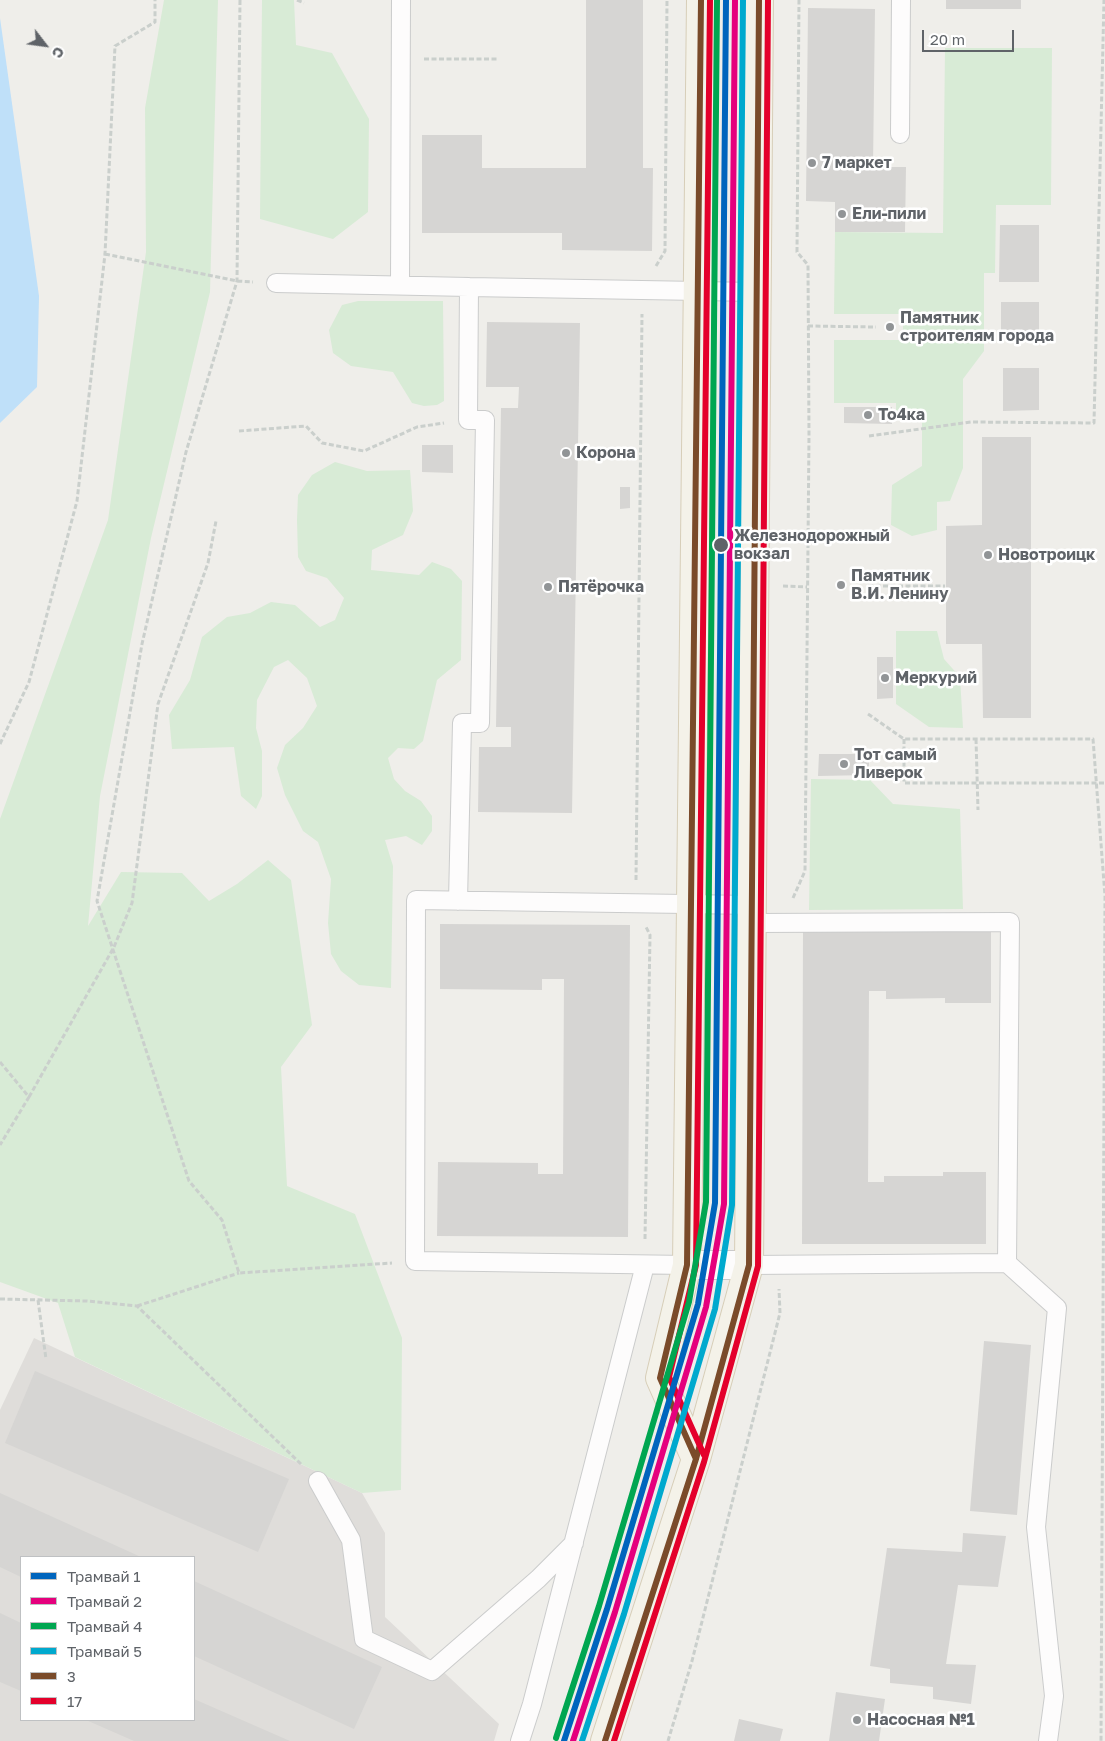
<!DOCTYPE html>
<meta charset="utf-8">
<style>
body{margin:0}
#map{position:relative;width:1105px;height:1741px;overflow:hidden;background:#efeeea;font-family:"Golos Text",sans-serif}
canvas{display:block}
.legend{position:absolute;left:20px;top:1556px;width:175px;height:165px;box-sizing:border-box;background:#fff;border:1px solid #bfc1c3;margin:0;padding:6px 9px;list-style:none;font-size:15px;color:#5f6368}
.legend li{display:flex;align-items:center;gap:10px;height:25px}
.legend b{width:25px;border:1px solid #bfc1c3}
.north{position:absolute;left:20px;top:20px;width:50px;height:50px;-webkit-text-stroke:4px #fff;paint-order:stroke;rotate:120deg;font-size:14px;font-weight:700;line-height:20px;text-align:center;color:#5f6368}
.north::after{content:'';display:block;margin:auto;width:18px;height:22px;background:#5f6368;clip-path:polygon(50% 0,100% 100%,50% 72%,0 100%)}
.scale{position:absolute;left:922px;top:30px;width:92px;height:22px;box-sizing:border-box;border:2px solid #5f6368;border-top:0;padding-left:6px;font-size:15px;line-height:18px;white-space:nowrap;color:#5f6368;-webkit-text-stroke:4px #fff;paint-order:stroke}
</style>
<div id="map">
<canvas width="1105" height="1741"></canvas>
<ul class="legend">
<li><b style="height:6px;background:#0065bd"></b>Трамвай 1</li>
<li><b style="height:6px;background:#e5007d"></b>Трамвай 2</li>
<li><b style="height:6px;background:#00a651"></b>Трамвай 4</li>
<li><b style="height:6px;background:#00a9ce"></b>Трамвай 5</li>
<li><b style="height:6px;background:#7a4b2a"></b>3</li>
<li><b style="height:6px;background:#e4002b"></b>17</li>
</ul>
<div class="north">С</div>
<div class="scale">20 m</div>
</div>
<script>
const g = document.querySelector('canvas').getContext('2d');
g.lineJoin = 'round';
function paint(path, color) { g.fillStyle = color; g.fill(path, 'evenodd'); }
const toPath = rows => new Path2D(rows.map(r => 'M' + r).join(''));
function strokePath(path, color, width, dash) { g.strokeStyle = color; g.lineWidth = width; g.lineCap = dash ? 'butt' : 'round'; g.setLineDash(dash || []); g.stroke(path); }
function label(font, color, halo, rows, align = 'center') {
  g.font = font + ' "Golos Text",sans-serif'; g.lineWidth = 5; g.setLineDash([]); g.textBaseline = 'middle'; g.strokeStyle = halo; g.fillStyle = color; for (const [text, x, y, turn = 0] of rows) {
    g.save(); g.translate(x, y); g.rotate((+turn || 0) * Math.PI / 180); g.textAlign = isNaN(turn) ? turn : align; if (halo) g.strokeText(text, 0, 0); g.fillText(text, 0, 0); g.restore();
  }
}
paint(toPath([
 [34,1338,362,1493,385,1533,385,1617,499,1724,494,1741,0,1741,0,1410],
 [21,1557,194,1557,194,1720,21,1720]
]), '#dfddda');
paint(toPath([
 [164,0,218,0,210,292,151,538,100,796,88,926,121,872,182,873,209,901,237,884,268,860,291,880,312,1025,281,1067,287,1186,355,1214,402,1338,401,1490,362,1493,75,1357,58,1303,0,1282,0,819,108,520,146,252,145,108],
 [262,0,294,0,296,45,332,53,369,119,368,212,333,239,260,219],
 [945,48,1052,48,1051,205,996,205,995,273,984,273,984,351,963,379,963,468,950,501,937,502,937,530,912,536,891,525,892,485,922,466,922,419,896,419,896,403,834,403,834,340,903,340,903,314,834,314,835,232,943,233],
 [358,301,443,301,444,401,437,405,424,406,412,403,393,372,351,366,333,353,329,330,342,305],
 [335,462,367,471,410,470,413,511,403,535,372,550,371,570,419,575,432,562,451,569,462,581,461,660,437,680,423,741,414,749,398,748,388,758,394,779,405,791,421,801,432,816,432,831,422,845,406,836,385,840,393,866,391,988,359,985,341,971,331,954,328,923,331,879,318,842,303,831,285,795,277,768,285,745,303,728,317,706,307,678,288,660,274,667,257,700,256,728,262,751,262,796,256,809,241,796,234,747,172,749,169,715,190,680,202,637,227,617,250,613,271,602,295,605,320,627,335,620,344,598,327,578,306,571,298,557,297,520,298,495,312,475],
 [896,631,937,631,944,659,960,677,963,728,929,727,896,704],
 [811,779,870,780,893,804,960,809,963,909,809,910]
]), '#d8ebd6');
paint(toPath([
 [0,18,39,296,37,387,0,423]
]), '#bfe0f9');
paint(toPath([
 [586,0,643,0,643,168,653,168,652,251,562,250,562,233,422,233,422,135,482,135,482,168,586,168],
 [946,0,1021,0,1021,9,946,9],
 [808,8,875,9,873,167,906,167,905,232,835,232,835,202,806,201],
 [1000,225,1039,225,1039,282,999,282],
 [1001,302,1039,302,1039,334,1001,335],
 [487,322,580,323,572,813,478,812,479,747,511,747,511,727,496,727,501,408,518,408,519,387,486,387],
 [1003,368,1039,368,1039,410,1003,411],
 [844,407,892,407,892,424,844,423],
 [982,437,1031,437,1031,718,983,718,982,644,946,644,946,526,982,525],
 [422,445,453,445,453,473,422,472],
 [620,487,630,487,630,508,620,509],
 [877,657,893,657,893,698,877,699],
 [819,754,869,754,869,775,818,776],
 [440,924,630,925,628,1237,437,1236,438,1162,538,1163,538,1174,563,1174,564,979,542,979,542,990,440,989],
 [803,932,991,932,991,1003,945,1003,945,998,886,999,886,991,869,991,868,1182,884,1182,884,1176,943,1176,943,1172,986,1172,986,1244,802,1244],
 [984,1341,1031,1345,1017,1515,970,1511],
 [35,1371,289,1479,258,1552,5,1443],
 [0,1493,141,1557,21,1557,21,1577,0,1567],
 [963,1533,1006,1536,998,1587,958,1585,946,1664,976,1665,971,1704,933,1699,933,1687,890,1683,890,1669,870,1666,887,1548,962,1552],
 [194,1581,382,1667,354,1729,194,1656],
 [0,1613,21,1623,21,1691,0,1682],
 [836,1692,885,1699,879,1741,829,1741],
 [194,1699,290,1741,134,1741,86,1720,194,1720],
 [739,1719,783,1729,780,1741,734,1741]
]), '#d6d5d3');
const lane = toPath([
 [900,134,901,0],
 [276,283,469,287],
 [400,285,401,0],
 [458,901,462,723,480,723,485,420,468,420,469,287,757,292],
 [753,923,1010,922,1007,1263],
 [687,1265,415,1261,416,900,753,905],
 [749,1265,1007,1263,1057,1308,1036,1527,1054,1696,1048,1741],
 [318,1481,351,1540,364,1639,432,1671,538,1579,574,1543],
 [520,1741,532,1704,645,1265]
]);
const secondary = toPath([
 [687,1265,749,1265]
]);
const primary = toPath([
 [696,1459,660,1378,687,1265,701,0],
 [605,1741,696,1459,749,1265,759,0]
]);
strokePath(lane, '#cbcccc', 20);
strokePath(secondary, '#cacacb', 30);
strokePath(primary, '#d7ceb8', 30);
strokePath(toPath([
 [240,0,237,281,186,452,142,644,97,901,189,1181,222,1220,239,1273,392,1263],
 [297,0,304,3],
 [424,59,499,59],
 [105,254,237,281,253,282],
 [656,266,665,251,667,0],
 [808,326,876,327],
 [239,431,306,426,322,443,364,451,417,427,444,423],
 [869,436,971,422,1094,423,1104,0],
 [783,586,807,587],
 [868,586,945,586],
 [868,714,904,739,1093,739,1105,896,1101,1741],
 [904,739,904,783,964,783],
 [976,739,978,810],
 [0,744,29,682,77,501,105,254,115,46,155,22,155,0],
 [636,880,642,314],
 [793,898,805,871,809,435,808,265,797,252,799,0],
 [0,1062,29,1097,0,1145],
 [29,1097,114,947,132,903,158,704,208,563,216,521],
 [645,1239,650,935,646,927],
 [0,1299,87,1301,137,1306,302,1465],
 [38,1300,46,1359],
 [137,1306,239,1273],
 [668,1741,692,1661,780,1313,779,1289]
]), '#cacfcc', 3, [5, 2.5]);
strokePath(lane, '#fdfcfc', 18);
strokePath(secondary, '#fdfcfc', 28);
strokePath(primary, '#f4f2e9', 28);
strokePath(toPath([
 [964,783,1105,783]
]), '#cacfcc', 3, [5, 2.5]);
strokePath(toPath([
 [696,1459,660,1378,687,1265,701,0],
 [605,1741,696,1459,749,1265,759,0]
]), '#7a4b2a', 6);
strokePath(toPath([
 [704,1455,669,1377,696,1265,710,0],
 [614,1741,704,1462,758,1266,768,0]
]), '#e4002b', 6);
strokePath(toPath([
 [564,1741,607,1609,698,1304,715,1203,726,0]
]), '#0065bd', 6);
strokePath(toPath([
 [573,1741,615,1612,706,1307,724,1204,735,0]
]), '#e5007d', 6);
strokePath(toPath([
 [556,1738,599,1606,689,1302,706,1202,717,0]
]), '#00a651', 6);
strokePath(toPath([
 [582,1741,624,1614,715,1309,732,1205,743,0]
]), '#00a9ce', 6);
for (const [x, y, r, color] of [
 [812,163,5,"#919496"],
 [842,214,5,"#919496"],
 [890,327,5,"#919496"],
 [868,415,5,"#919496"],
 [566,453,5,"#919496"],
 [721,545,8,"#5f6368"],
 [988,555,5,"#919496"],
 [841,585,5,"#919496"],
 [548,587,5,"#919496"],
 [885,678,5,"#919496"],
 [844,764,5,"#919496"],
 [857,1720,5,"#919496"]
]) { const dot = new Path2D(); dot.arc(x, y, r, 0, 2 * Math.PI); g.fillStyle = color; g.fill(dot); strokePath(dot, '#fff', 2); }
label('bold 16px', '#5f6368', '#fff', [
 ["7 маркет",822,163],
 ["Ели-пили",852,214],
 ["Памятник",900,318],
 ["строителям города",900,336],
 ["То4ка",878,415],
 ["Корона",576,453],
 ["Новотроицк",998,555],
 ["Памятник",851,576],
 ["В.И. Ленину",851,594],
 ["Пятёрочка",558,587],
 ["Меркурий",895,678],
 ["Тот самый",854,755],
 ["Ливерок",854,773],
 ["Насосная №1",867,1720]
], 'left');
label('bold 16px', '#5f6368', '#fff', [
 ["Железнодорожный",734,536],
 ["вокзал",734,554]
], 'left');
</script>
